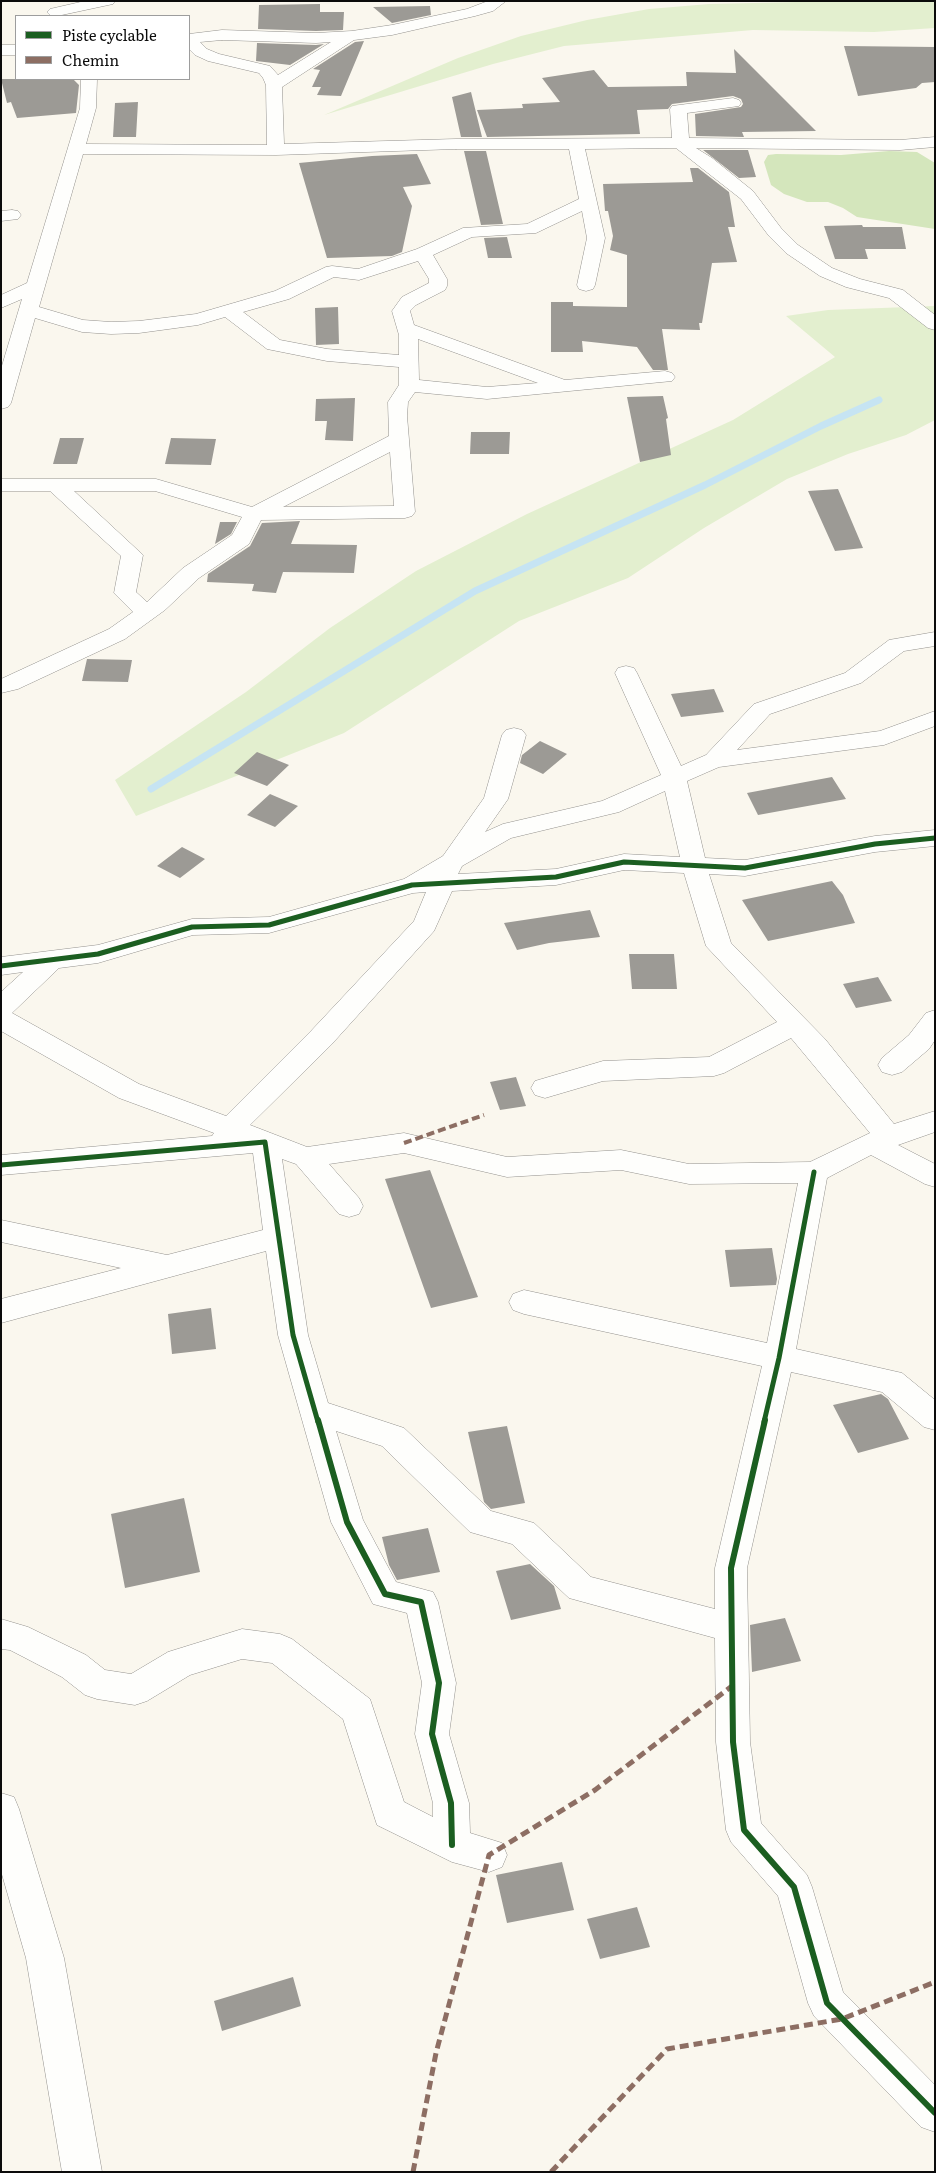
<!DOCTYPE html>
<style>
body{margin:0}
#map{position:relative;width:936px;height:2173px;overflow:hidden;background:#faf7ee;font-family:Literata,serif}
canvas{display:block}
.frame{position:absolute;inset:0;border:2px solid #0b0b0b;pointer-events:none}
.legend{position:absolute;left:15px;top:15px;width:175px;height:65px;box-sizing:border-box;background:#fff;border:1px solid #9d9d9d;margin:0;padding:6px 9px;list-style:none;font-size:15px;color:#0b0b0b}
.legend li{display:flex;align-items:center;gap:10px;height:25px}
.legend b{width:25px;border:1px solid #9d9d9d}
</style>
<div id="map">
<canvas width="936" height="2173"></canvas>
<div class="frame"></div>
<ul class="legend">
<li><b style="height:6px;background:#1b5e20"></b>Piste cyclable</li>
<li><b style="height:6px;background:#8d6e63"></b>Chemin</li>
</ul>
</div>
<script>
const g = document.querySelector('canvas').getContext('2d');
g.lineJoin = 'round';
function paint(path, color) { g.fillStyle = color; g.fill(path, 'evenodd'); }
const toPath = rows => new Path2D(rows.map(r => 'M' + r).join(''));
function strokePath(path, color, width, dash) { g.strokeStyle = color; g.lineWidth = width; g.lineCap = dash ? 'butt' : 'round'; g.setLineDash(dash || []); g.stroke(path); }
paint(toPath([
 [841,1,935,1,935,28,874,32,753,30,564,46,493,64,324,115,458,58,521,36,587,20,649,9,709,4],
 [935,306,935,420,906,435,848,454,787,479,704,528,628,578,519,621,344,733,136,816,115,780,246,692,330,628,416,571,527,514,733,420,835,357,786,316,828,310]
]), '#e3efcf');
paint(toPath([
 [889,151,917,152,935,163,935,229,857,217,843,208,828,202,807,202,784,194,771,185,764,162,768,155,776,154,841,155]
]), '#d4e6bc');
strokePath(toPath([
 [151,789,475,591,705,485,821,426,879,400]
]), '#c6e4f3', 7);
paint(toPath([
 [320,4,320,12,344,12,343,30,316,31,258,29,259,5],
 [430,6,431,15,392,23,373,7],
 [364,41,341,96,317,95,321,87,312,87,320,70,313,69,355,42],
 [257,43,316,45,324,44,290,65,256,61],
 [844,46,935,47,935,82,922,83,916,88,858,96],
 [734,49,816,131,742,132,744,137,696,136,695,114,741,107,743,104,741,99,733,96,672,104,668,109,637,110,640,134,487,137,477,110,523,108,522,104,560,102,542,78,594,70,608,87,687,86,686,72,736,73],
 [1,79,73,79,79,85,76,113,17,118,11,102,7,103],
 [471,92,482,137,461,137,452,97],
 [138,102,136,137,113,137,115,103],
 [703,150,748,150,756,177,739,178],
 [464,151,486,151,503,224,481,225],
 [417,154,431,184,403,187,412,206,402,252,392,256,327,258,299,163,372,156],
 [690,168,698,168,729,192,735,227,728,227,737,262,712,263,702,323,699,323,700,330,662,329,668,370,653,370,637,347,582,341,583,352,551,352,551,302,573,302,573,306,627,307,627,255,610,250,613,236,608,211,605,211,603,184,693,182],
 [862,225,863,227,902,227,906,249,865,249,868,259,835,259,824,226],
 [507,237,512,258,488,258,484,238],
 [338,307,339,344,316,345,315,308],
 [663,396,668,418,666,419,671,455,640,462,627,397],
 [355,398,353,441,325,440,327,421,315,421,316,399],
 [471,432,510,432,509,454,470,454],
 [60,438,84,438,77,464,53,464],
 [171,438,216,439,211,465,165,464],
 [838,489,863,548,835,551,808,491],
 [300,521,291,544,357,545,354,573,283,572,276,593,252,591,254,584,207,582,208,574,250,546,262,523],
 [220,522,237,522,231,534,215,544],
 [87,659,132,660,128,682,82,681],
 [714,689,724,712,681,717,671,694],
 [540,741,567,754,543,774,520,763,522,755],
 [257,752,289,765,267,786,234,773],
 [832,777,846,799,758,815,747,793],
 [270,794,298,806,275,827,247,815],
 [182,847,205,859,180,878,157,866],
 [832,881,843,895,855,923,768,941,742,900],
 [590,910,600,937,549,943,517,950,504,923],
 [629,954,674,954,677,989,632,989],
 [878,977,892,1001,856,1008,843,984],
 [516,1077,526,1106,500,1110,490,1082],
 [430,1170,478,1297,431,1308,385,1179],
 [772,1248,777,1279,776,1285,730,1287,725,1250],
 [211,1308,216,1349,172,1354,168,1314],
 [881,1394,888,1399,909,1439,858,1453,833,1405],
 [507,1426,525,1503,491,1509,484,1502,468,1432],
 [184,1498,200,1572,125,1588,111,1514],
 [428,1528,440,1572,397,1580,389,1565,382,1537],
 [530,1564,554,1586,561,1609,511,1620,496,1571],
 [785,1618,801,1661,752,1672,750,1625],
 [562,1862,574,1910,507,1923,496,1875],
 [637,1907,650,1947,600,1959,587,1919],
 [293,1977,301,2006,222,2031,214,2001]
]), '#9c9a95');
const minor = toPath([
 [85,1,115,1,113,4,57,16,50,15,47,12,50,9,85,1],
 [488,1,506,1,493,11,475,16,392,35,354,40,282,87,284,144,456,139,672,138,670,109,672,106,733,98,739,100,741,103,739,106,687,113,689,138,900,140,935,137,935,147,900,150,696,148,712,158,753,191,781,228,798,245,832,268,860,279,903,290,935,315,935,330,928,328,889,298,846,287,820,276,786,253,769,236,741,199,676,148,585,149,605,238,595,285,593,289,586,291,579,289,577,285,587,238,582,211,536,233,472,237,433,255,447,279,447,286,445,290,416,305,410,311,414,325,565,380,665,371,672,373,675,377,672,381,487,399,415,392,408,402,407,416,415,512,412,516,405,518,261,520,249,544,199,578,165,610,125,639,18,689,1,693,1,679,109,629,133,612,114,593,121,556,50,491,1,491,1,479,156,479,252,507,389,436,388,402,399,385,399,367,327,361,267,349,225,317,198,325,139,333,111,334,82,332,35,318,11,403,8,407,1,409,1,369,22,299,1,308,1,295,27,283,80,108,81,79,97,79,96,108,86,144,267,145,266,85,263,78,259,73,208,61,195,55,189,49,189,34,222,30,316,33,352,31,392,25,467,9,488,1],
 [222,40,316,43,331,42,278,75,270,66,219,54,207,49,200,42,222,40],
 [456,149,569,149,579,199,527,224,463,228,417,249,358,269,332,266,326,267,275,291,196,314,139,321,111,322,83,320,39,307,83,154,276,155,456,149],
 [418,261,429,279,429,283,402,297,392,311,399,335,399,355,327,349,280,340,243,312,289,299,334,277,359,280,418,261],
 [418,339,538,383,487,387,419,380,418,339],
 [390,452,394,506,283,507,390,452],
 [74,491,155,491,242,517,232,535,183,568,147,602,136,592,143,555,74,491],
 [1,45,16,45,16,55,1,55,1,45],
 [12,210,18,211,21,215,18,219,1,221,1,211,12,210],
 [935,632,935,646,904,651,861,683,770,714,737,750,880,731,935,711,935,726,884,745,719,767,687,781,705,858,745,860,875,836,935,830,935,846,875,852,745,876,709,874,731,943,825,1039,894,1124,935,1111,935,1132,898,1145,935,1164,935,1187,925,1184,871,1155,827,1178,796,1349,902,1373,935,1400,935,1430,924,1427,882,1392,791,1372,747,1568,750,1742,761,1823,807,1875,812,1887,843,1992,935,2085,935,2132,921,2127,814,2016,808,2003,778,1896,731,1842,726,1830,716,1742,715,1638,569,1598,512,1544,470,1532,382,1446,336,1431,363,1520,396,1582,433,1592,438,1602,456,1683,449,1734,469,1803,470,1833,502,1843,507,1855,502,1867,489,1872,452,1862,377,1825,343,1719,272,1663,242,1659,190,1675,147,1701,135,1705,97,1699,85,1695,62,1677,10,1650,1,1649,1,1619,28,1627,86,1655,105,1670,131,1674,168,1652,242,1629,280,1634,292,1639,370,1699,404,1802,433,1817,433,1803,415,1734,422,1683,407,1613,373,1604,331,1522,278,1335,266,1251,1,1323,1,1299,121,1268,1,1242,1,1220,167,1255,263,1230,253,1153,1,1175,1,1155,212,1136,214,1133,119,1098,1,1031,1,992,23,972,1,975,1,957,98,945,192,919,269,917,404,879,443,856,484,798,502,735,506,730,514,728,522,730,526,735,508,799,485,832,503,824,602,801,661,775,615,673,618,668,626,666,634,668,637,673,681,766,706,755,754,704,845,673,889,640,935,632],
 [665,791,680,857,624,854,556,869,458,874,462,866,511,838,619,812,665,791],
 [624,870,684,873,706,946,777,1022,709,1057,603,1061,535,1081,531,1088,535,1095,545,1098,603,1081,714,1076,724,1073,791,1038,870,1133,810,1162,689,1164,621,1150,507,1157,404,1133,307,1147,250,1125,331,1045,434,931,452,891,556,885,624,870],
 [426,892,414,921,311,1031,226,1116,139,1084,12,1013,59,968,98,963,193,935,269,933,413,893,426,892],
 [404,1153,507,1177,621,1170,689,1184,798,1183,767,1343,524,1290,513,1294,509,1302,513,1310,524,1314,762,1366,715,1568,715,1609,591,1577,534,1523,491,1511,404,1428,328,1403,308,1335,282,1159,296,1164,339,1214,349,1217,359,1214,363,1206,359,1198,329,1164,404,1153],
 [935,1010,935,1040,929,1049,902,1072,892,1075,882,1072,878,1065,882,1058,909,1035,926,1013,935,1010],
 [1,1793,14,1797,19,1809,64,1958,102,2172,62,2172,26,1958,1,1871,1,1793]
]);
strokePath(minor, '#93918d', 1);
paint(minor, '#fefefc');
strokePath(toPath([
 [404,1143,484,1115]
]), '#8d6e63', 4, [8, 4]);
strokePath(toPath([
 [413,2172,436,2053,489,1855,595,1790,732,1686],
 [551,2172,667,2049,842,2019,935,1982]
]), '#8d6e63', 5, [9, 5]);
strokePath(toPath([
 [1,966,98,954,192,927,269,925,412,885,556,877,624,862,745,868,875,844,935,838],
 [1,1165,265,1142,293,1335,318,1422],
 [764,1422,779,1358,814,1172]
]), '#1b5e20', 5);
strokePath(toPath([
 [318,1420,347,1522,385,1594,421,1602,439,1683,432,1734,451,1803,452,1845],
 [765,1420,731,1568,733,1742,744,1830,794,1887,827,2003,935,2113]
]), '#1b5e20', 6);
</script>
